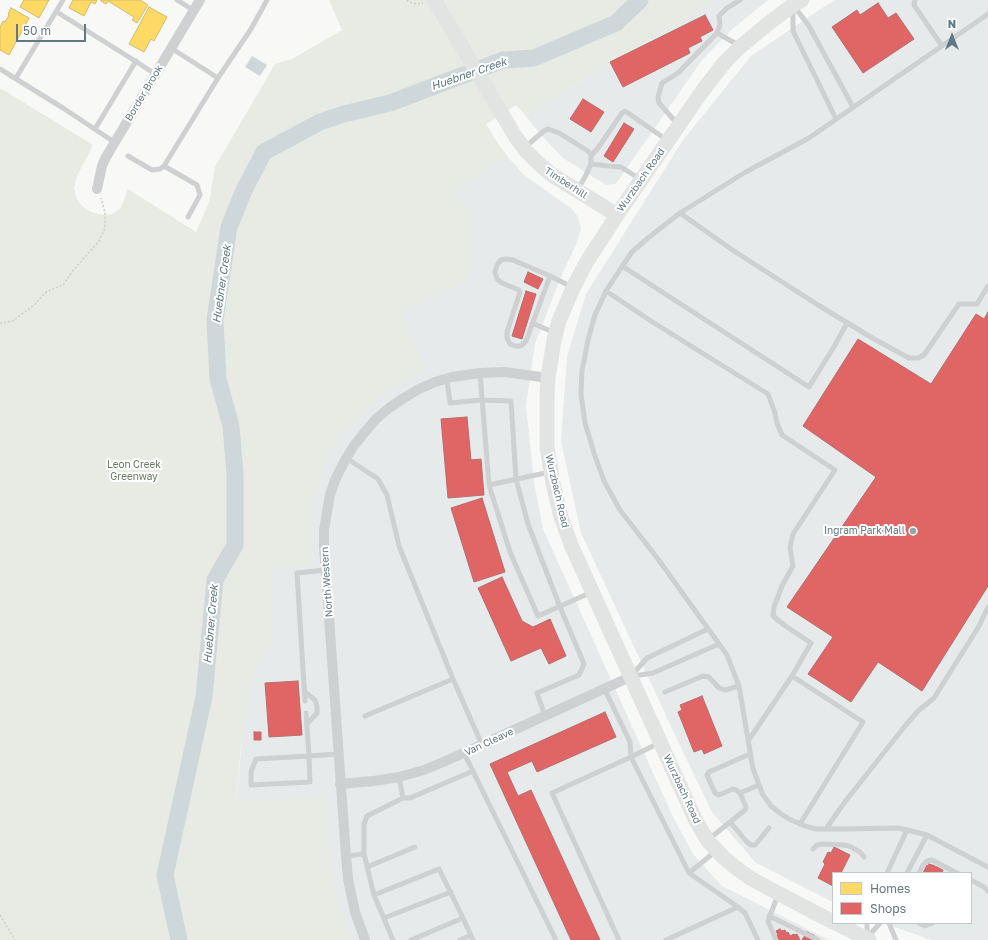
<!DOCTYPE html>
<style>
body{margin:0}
#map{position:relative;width:988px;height:940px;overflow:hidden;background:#f8f8f7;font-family:"Golos Text",sans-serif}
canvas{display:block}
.legend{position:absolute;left:832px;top:872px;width:140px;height:52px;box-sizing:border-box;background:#fff;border:1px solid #c0c9ce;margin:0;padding:5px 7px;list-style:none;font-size:12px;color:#617985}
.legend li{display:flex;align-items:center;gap:8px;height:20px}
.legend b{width:20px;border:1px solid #c0c9ce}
.north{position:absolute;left:932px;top:16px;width:40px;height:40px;-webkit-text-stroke:3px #fff;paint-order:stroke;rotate:0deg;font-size:11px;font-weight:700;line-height:16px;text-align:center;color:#617985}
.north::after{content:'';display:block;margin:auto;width:14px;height:18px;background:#617985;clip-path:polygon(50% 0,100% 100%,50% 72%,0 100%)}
.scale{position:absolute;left:16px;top:24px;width:70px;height:18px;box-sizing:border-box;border:2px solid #617985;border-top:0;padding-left:5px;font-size:12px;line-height:14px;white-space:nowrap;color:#617985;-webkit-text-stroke:3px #fff;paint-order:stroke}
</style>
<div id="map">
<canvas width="988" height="940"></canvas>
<ul class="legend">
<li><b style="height:11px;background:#ffd966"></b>Homes</li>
<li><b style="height:11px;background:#e06666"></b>Shops</li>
</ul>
<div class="north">N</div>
<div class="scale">50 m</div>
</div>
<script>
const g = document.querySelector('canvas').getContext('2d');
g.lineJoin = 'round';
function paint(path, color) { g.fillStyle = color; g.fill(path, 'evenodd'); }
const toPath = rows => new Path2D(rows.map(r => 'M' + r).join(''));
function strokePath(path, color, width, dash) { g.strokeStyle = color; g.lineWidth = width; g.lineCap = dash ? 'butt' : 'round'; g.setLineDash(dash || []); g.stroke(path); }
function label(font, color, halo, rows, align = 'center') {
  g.font = font + ' "Golos Text",sans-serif'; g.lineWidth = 4; g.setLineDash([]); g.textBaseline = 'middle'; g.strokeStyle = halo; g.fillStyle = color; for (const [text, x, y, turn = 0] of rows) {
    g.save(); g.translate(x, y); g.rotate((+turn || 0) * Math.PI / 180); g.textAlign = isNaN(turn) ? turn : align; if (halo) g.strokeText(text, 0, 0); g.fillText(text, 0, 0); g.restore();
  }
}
paint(toPath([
 [715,0,768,0,730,31,702,60,620,178,615,184,606,185,563,158,541,135,525,115],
 [835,0,988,0,988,940,931,940,884,923,971,923,971,873,833,873,833,902,756,863,712,812,675,735,581,533,561,441,567,356,586,294,683,140,751,56,822,8],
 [486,124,494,138,507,156,524,175,572,209,578,217,581,229,576,245,562,274,535,344,526,405,534,482,543,529,673,817,693,854,722,886,829,940,207,940,236,801,270,460]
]), '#e7eaea');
paint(toPath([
 [329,0,715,0,525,115,516,105,486,124,494,138,507,156,452,191,476,218,468,281,402,312,424,371,401,382,372,403,341,435,328,457,318,487,313,508,310,539,312,565,271,569,272,648,255,665,241,746,236,801,325,797,335,897,353,940,0,940,0,88,93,145,77,176,74,188,77,200,83,207,91,212,103,215,112,214,121,208,128,189,196,232,209,202,215,167,275,64,292,59,342,30]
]), '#e8ebe4');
paint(toPath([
 [252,56,267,65,260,76,245,67]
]), '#ced8da');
const homes = toPath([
 [24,0,49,0,39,18,20,7,24,0],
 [73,0,97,0,95,4,91,2,84,16,69,8,73,0],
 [101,0,140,0,148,5,137,23,132,20,134,17,108,1,106,4,101,1,101,0],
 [149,7,167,17,154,41,151,39,144,52,129,44,149,7],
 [11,8,29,18,9,55,0,50,0,27,3,21,5,22,9,15,8,14,11,8]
]);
paint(homes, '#ffd966');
strokePath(homes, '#d0bc6f', 1);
const shops = toPath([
 [878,3,888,18,896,13,914,39,863,73,832,27,857,10,860,15,878,3],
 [705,15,713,30,700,37,702,41,688,48,690,53,623,87,610,62,705,15],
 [583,99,604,112,591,132,570,119,583,99],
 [624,123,634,129,613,162,604,156,624,123],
 [528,272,543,279,538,289,524,282,528,272],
 [526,291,536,294,522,339,512,336,526,291],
 [988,312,988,586,922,691,878,662,851,702,808,674,833,637,787,607,876,477,803,426,858,339,931,384,976,314,984,319,988,312],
 [467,417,471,460,481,459,484,495,448,498,441,419,467,417],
 [482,498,505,572,474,582,451,508,482,498],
 [502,577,522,621,533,627,550,619,566,656,549,664,541,648,511,661,478,588,502,577],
 [298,681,302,735,269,737,265,683,298,681],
 [702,696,722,746,704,754,702,749,694,752,678,712,682,710,680,705,702,696],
 [605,712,616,737,537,772,532,761,507,772,518,796,531,790,600,940,571,940,490,764,605,712],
 [254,732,261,732,261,740,254,740,254,732],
 [834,847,850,855,841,873,833,873,833,886,818,878,825,864,823,862,828,852,831,853,834,847],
 [929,864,932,865,933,865,943,870,942,872,944,873,923,873,927,865,928,866,929,864],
 [780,929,781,931,785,930,786,933,788,932,790,936,794,934,795,935,797,934,800,940,778,940,776,936,778,935,776,931,780,929],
 [807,932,815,936,813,940,802,940,807,932]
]);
paint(shops, '#e06666');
strokePath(shops, '#ba6c6f', 1);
strokePath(toPath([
 [179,940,165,875,204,697,215,580,235,545,235,474,231,426,218,379,215,320,229,227,244,190,264,152,320,122,344,114,390,103,503,60,534,58,616,23,640,0]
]), '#ced8da', 17);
strokePath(toPath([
 [407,0,409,2,418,4,423,3],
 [0,323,13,321,26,311,34,305,46,292,63,285,72,272,99,241,105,228,105,213,101,198],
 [0,915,15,940]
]), '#cccece', 1.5, [2, 2]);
strokePath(toPath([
 [177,0,193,10],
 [915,0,914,5,942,46],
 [794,6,809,26,853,107],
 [793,8,793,31,836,119],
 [57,12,140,64,155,74],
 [988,14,809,138,744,173,680,213,648,238,632,252,619,271,606,291,595,315,588,340,584,361,582,370,581,394,585,423,594,453,604,481,620,510,658,559,727,655,739,686,753,769,763,795,771,806,781,814,789,819,805,826,816,829,842,829,898,828,907,830,927,835,988,867],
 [717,33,720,25,719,16,727,8,740,0],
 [171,48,218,78,251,29,267,0],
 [0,69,63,108,114,142],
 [16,78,63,0],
 [675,121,659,103,658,97,662,83,678,73,717,33,740,46],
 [95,129,136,61],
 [525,147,544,131,548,129,559,133,588,151,591,154,591,164,585,177,578,189],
 [128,156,152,170,160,169,164,166,218,78],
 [591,156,598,148,622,113,625,111,667,140],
 [591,164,608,166,621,167,640,179],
 [164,166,197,185,200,195,188,217],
 [680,213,734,251,818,305,874,339,909,358,918,358,924,355,959,304,977,304,988,286],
 [622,266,809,387,835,345,847,323],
 [550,276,526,341,521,346,515,346,510,344,507,338,507,332,520,292,519,290,502,283,497,279,495,272,497,265,501,260,507,259,513,260,550,276,572,287],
 [606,291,651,321,768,394,775,413,777,423,782,435,835,470,793,534,790,547,793,566,782,586,774,607,773,616,784,625,811,643,792,676,748,741],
 [532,323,553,332],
 [480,373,489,485,510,552,538,616,592,592],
 [447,379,450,403,482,400,511,401,516,479,528,524,560,607,584,664,579,675,537,693,545,716],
 [346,458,378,479,387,495,399,546,453,679,482,745],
 [489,485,550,472],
 [632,675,647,658,708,629],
 [633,676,653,673,719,644],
 [792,676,863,722,800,824],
 [604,688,630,742,631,757,689,873,738,907,666,940],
 [305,692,315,700,317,706,317,713,307,724],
 [665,692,703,676,709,677,719,688,725,690,739,686],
 [305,701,297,573,326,570],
 [306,713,309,756,256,759,251,772,251,785,310,782,309,756,338,754],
 [365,716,453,679],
 [464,753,556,940],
 [750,754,709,772,707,775,715,793,719,795,733,789,736,790,740,793,759,785],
 [403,798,410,798,473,771],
 [730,822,747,842,751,845,755,845,769,828],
 [826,829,844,803,905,726,918,711,934,698,979,626,988,607],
 [709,839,745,810,746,807,740,793],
 [813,849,817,845,822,844,843,845,849,846,860,852,864,857],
 [346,856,364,854],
 [367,867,415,847],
 [689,873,716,851],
 [887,873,907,830],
 [907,873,927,835],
 [919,873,923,865,927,861,932,860,957,873],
 [971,880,984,887,988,891],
 [374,895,439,869,463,918],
 [738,907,745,913,758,940],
 [769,916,818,940],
 [384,918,451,892],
 [889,923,896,940],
 [919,923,925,926,933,923],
 [867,936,867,923],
 [867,938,880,923],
 [393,940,374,895,364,854,364,824,367,816,403,798,399,777],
 [411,940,463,918,473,940],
 [460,940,471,935],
 [619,940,552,793,631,757,659,743],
 [776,940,768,921,778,895]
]), '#ced0d1', 5);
strokePath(toPath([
 [97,189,102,166,106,157,200,0],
 [340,784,374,781,399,777,424,770,448,760,630,677],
 [365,940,355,912,348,879,346,856,324,547,324,530,327,512,330,495,336,478,344,462,353,447,364,433,376,419,389,408,404,398,419,389,435,382,452,377,480,373,505,372,548,378]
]), '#ced0d1', 10);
strokePath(toPath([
 [434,0,515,136,526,151,538,163,552,175,617,215],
 [802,0,793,5,769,23,740,47,725,62,703,90,617,215,586,263,573,288,559,321,554,340,548,378,547,396,547,447,553,483,561,517,572,547,695,819,708,841,723,857,735,867,750,878,772,890,833,922],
 [836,923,869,940]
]), '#e2e3e3', 15);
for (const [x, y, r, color] of [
 [913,531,4,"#96a5ad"]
]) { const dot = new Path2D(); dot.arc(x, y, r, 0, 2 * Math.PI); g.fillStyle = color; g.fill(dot); strokePath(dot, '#fff', 1.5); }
label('10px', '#617985', '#fff', [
 ["Border Brook",144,93,-59],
 ["Wurzbach Road",641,180,-55],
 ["Timberhill",566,183,33],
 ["Wurzbach Road",557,491,77],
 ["North Western",327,582,-94],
 ["Van Cleave",489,742,-25],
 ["Wurzbach Road",682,789,65]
]);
label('10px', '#687b61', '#fff', [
 ["Leon Creek",134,465],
 ["Greenway",134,477]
]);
label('10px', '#617985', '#fff', [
 ["Ingram Park Mall",905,531]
], 'right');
label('italic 11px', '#5c787e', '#fff', [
 ["Huebner Creek",469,74,-19],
 ["Huebner Creek",222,284,-82],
 ["Huebner Creek",211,624,-85]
]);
</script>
